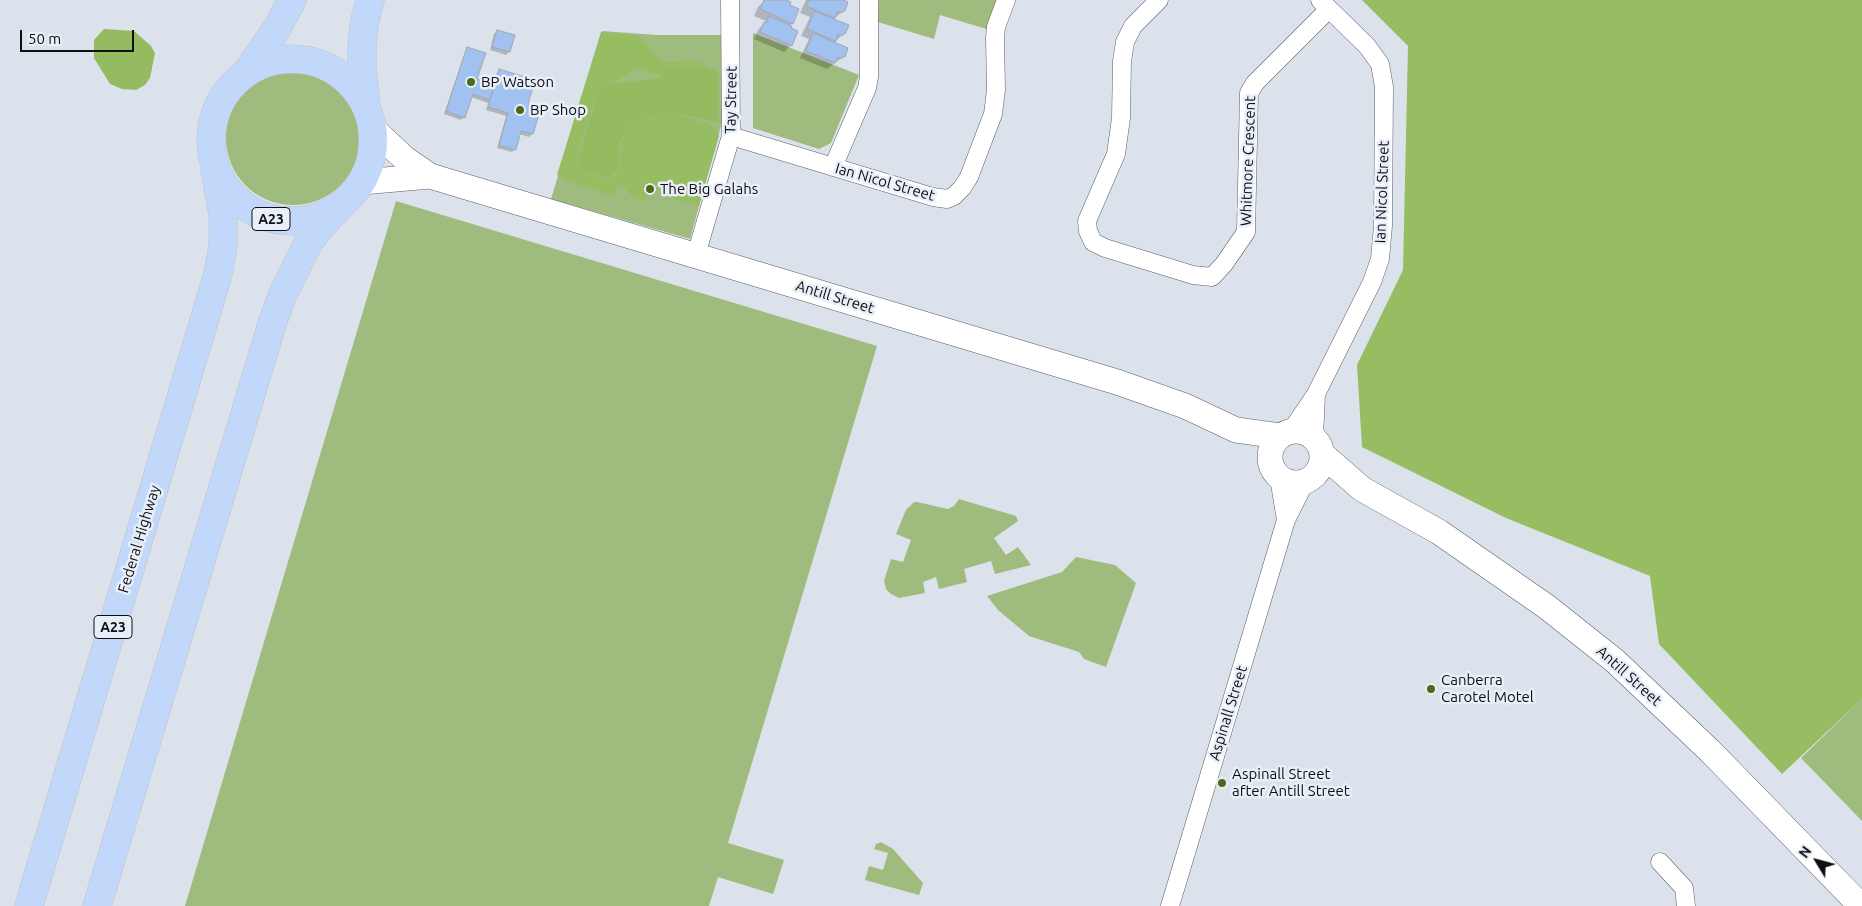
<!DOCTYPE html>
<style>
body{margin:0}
#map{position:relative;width:1862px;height:906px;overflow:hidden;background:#dce2eb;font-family:Ubuntu,sans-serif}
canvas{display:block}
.north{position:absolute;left:1792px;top:836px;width:50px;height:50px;-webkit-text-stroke:4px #e9eff8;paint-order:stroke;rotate:307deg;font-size:14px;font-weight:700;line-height:20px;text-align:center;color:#0d0f12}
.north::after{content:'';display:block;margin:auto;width:18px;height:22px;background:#0d0f12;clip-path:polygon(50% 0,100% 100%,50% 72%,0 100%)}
.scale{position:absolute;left:20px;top:30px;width:114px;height:22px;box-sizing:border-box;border:2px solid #0d0f12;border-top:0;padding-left:6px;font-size:15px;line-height:18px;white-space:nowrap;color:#0d0f12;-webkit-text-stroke:4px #e9eff8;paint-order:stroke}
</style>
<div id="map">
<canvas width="1862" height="906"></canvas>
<div class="north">N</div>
<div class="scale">50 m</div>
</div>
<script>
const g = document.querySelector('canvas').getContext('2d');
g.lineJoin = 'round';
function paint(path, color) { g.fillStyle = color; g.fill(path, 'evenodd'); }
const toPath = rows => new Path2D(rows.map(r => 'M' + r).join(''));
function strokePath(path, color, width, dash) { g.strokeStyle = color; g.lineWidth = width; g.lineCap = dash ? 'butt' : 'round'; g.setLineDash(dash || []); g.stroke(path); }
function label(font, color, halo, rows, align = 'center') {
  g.font = font + ' Ubuntu,sans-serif'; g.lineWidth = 5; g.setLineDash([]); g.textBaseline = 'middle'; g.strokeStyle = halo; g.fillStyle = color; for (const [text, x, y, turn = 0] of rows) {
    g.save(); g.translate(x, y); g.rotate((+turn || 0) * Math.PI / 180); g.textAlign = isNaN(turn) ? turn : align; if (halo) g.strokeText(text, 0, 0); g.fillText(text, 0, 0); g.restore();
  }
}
paint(toPath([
 [879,0,1002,0,990,30,940,15,934,39,878,22],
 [602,31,657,35,721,35,722,122,690,239,551,199],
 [753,33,859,75,831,143,819,149,753,128],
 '226 138a67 67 0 1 1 134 0a67 67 0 1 1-134 0Z',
 [396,201,877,346,728,843,784,860,773,894,718,877,709,906,185,906],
 [959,499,1016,516,1018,521,994,538,1006,555,1018,547,1031,565,995,574,991,561,964,569,967,582,939,589,936,577,923,582,925,593,899,598,891,594,886,589,884,581,891,559,903,562,911,540,896,534,906,510,914,502,917,502,948,509,954,506],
 [1076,557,1115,565,1136,583,1106,667,1084,659,1079,652,1029,636,998,610,987,596,1062,572],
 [1862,699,1862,821,1801,758],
 [881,842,893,849,923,883,919,895,865,880,869,866,883,870,888,853,874,849,876,844]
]), '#9fbb7d');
paint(toPath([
 [1362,0,1862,0,1862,699,1782,774,1659,644,1650,576,1506,518,1362,447,1357,365,1403,270,1408,46],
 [601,32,638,36,663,63,692,60,707,66,704,71,684,69,659,75,637,68,614,82,602,93,593,104,577,155,579,165,586,173,606,180,619,173,621,145,629,123,661,112,675,113,713,126,719,136,699,206,672,198,674,190,669,181,658,183,644,201,634,198,622,185,618,187,613,196,568,181,557,175]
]), '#96bd61');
paint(toPath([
 [104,29,134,31,151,46,155,53,150,78,145,85,136,90,122,89,110,84,94,58,94,40],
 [664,68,718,69,719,123,673,112,661,112,629,123,619,144,618,170,613,175,606,178,583,170,578,159,599,89,605,85,660,78,664,74]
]), '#94bb5f');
paint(toPath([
 [765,0,789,0,787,2,792,23,789,26,791,45,784,52,754,39,758,30,766,21,754,16,758,7],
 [806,0,840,0,844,10,833,20,847,26,844,33,834,43,844,56,827,69,800,58,809,39,801,36,810,17,800,13],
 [497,31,509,52,506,55,490,50,494,34],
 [468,49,476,80,493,86,496,74,499,71,527,105,539,109,532,134,529,137,519,134,515,149,512,152,497,148,506,116,486,110,488,103,471,97,464,117,461,120,444,114,465,52]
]), '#0003');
const building = toPath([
 [764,0,786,0,791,2,790,5,799,9,793,24,760,9,764,0],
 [809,0,843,0,848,2,845,11,843,11,842,13,838,11,835,18,806,6,809,0],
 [814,11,849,25,845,34,844,33,842,36,838,34,836,41,807,29,814,11],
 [769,16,792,26,791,28,798,31,792,46,760,32,764,22,766,23,769,16],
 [497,30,515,35,510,52,492,47,497,30],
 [813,33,848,48,845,57,843,56,842,59,838,57,835,63,806,51,813,33],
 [467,47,486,53,477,79,494,85,490,100,473,94,465,118,446,111,467,47],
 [499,69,535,80,528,104,541,108,533,134,521,131,516,150,499,145,508,113,488,107,499,69]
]);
paint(building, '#a1c1f1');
strokePath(building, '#a2a7b0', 1);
const minor = toPath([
 [1159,0,1133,26,1125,42,1122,61,1121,118,1116,154,1087,221,1088,231,1093,242,1105,248,1193,275,1212,277,1224,264,1246,232,1249,93,1255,83,1329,9],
 [731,136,933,197,947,199,954,196,962,188,969,177,993,114,996,90,995,38,996,27,1006,0],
 [833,167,867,88,869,77,869,0],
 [696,255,731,136,730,0],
 [1291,431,1316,394,1372,282,1380,259,1383,226,1384,87,1380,64,1367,46,1320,0],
 [1314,437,1316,394],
 [1279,478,1286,520],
 [1660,862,1684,888,1686,906],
 [1170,906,1286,520,1305,482]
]);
const secondary = toPath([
 [373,129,404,158,430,176,1117,382,1185,406,1236,430,1280,436],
 [362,182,430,176],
 '1270 457a26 26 0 1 1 52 0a26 26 0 1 1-52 0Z',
 [1322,454,1362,489,1439,532,1547,607,1615,661,1710,751,1861,906]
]);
const trunk = toPath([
 '211 140a81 81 0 1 1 162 0a81 81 0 1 1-162 0Z',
 [246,73,276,30,292,0],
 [366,105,362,70,362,47,364,25,370,0],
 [29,906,218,274,223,246,223,215,215,169],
 [97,906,272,324,282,296,307,245,323,224,344,202]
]);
strokePath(minor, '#5a5f67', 19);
strokePath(secondary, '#5a5f67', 26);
strokePath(trunk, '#c0c1c1', 29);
strokePath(minor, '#fff', 18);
strokePath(secondary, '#fff', 25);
strokePath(trunk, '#c2d8fb', 28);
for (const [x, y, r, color] of [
 [471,82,5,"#4c691d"],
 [520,110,5,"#4c691d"],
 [650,189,5,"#4c691d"],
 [1431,689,5,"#4c691d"],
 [1222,783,5,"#4c691d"]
]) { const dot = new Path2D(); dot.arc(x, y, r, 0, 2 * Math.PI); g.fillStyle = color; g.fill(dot); strokePath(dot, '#e9eff8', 2); }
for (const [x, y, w] of [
 [271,219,38],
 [113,627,38]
]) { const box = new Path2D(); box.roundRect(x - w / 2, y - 11.5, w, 23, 4); g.fillStyle = '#e9eff8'; g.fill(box); strokePath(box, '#0d0f12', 1); }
label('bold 14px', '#0d0f12', null, [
 ["A23",271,219],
 ["A23",113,627]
]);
label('15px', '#0d0f12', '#e9eff8', [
 ["BP Watson",481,82],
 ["BP Shop",530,110],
 ["The Big Galahs",660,189],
 ["Canberra",1441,680],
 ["Carotel Motel",1441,697],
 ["Aspinall Street",1232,774],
 ["after Antill Street",1232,791]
], 'left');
label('15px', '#0d0f12', '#e9eff8', [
 ["Tay Street",731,100,-89],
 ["Whitmore Crescent",1248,161,-88],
 ["Ian Nicol Street",885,182,16],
 ["Ian Nicol Street",1382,192,-88],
 ["Antill Street",835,297,17],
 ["Federal Highway",139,539,-73],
 ["Antill Street",1629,676,42],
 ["Aspinall Street",1228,713,-73]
]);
</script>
